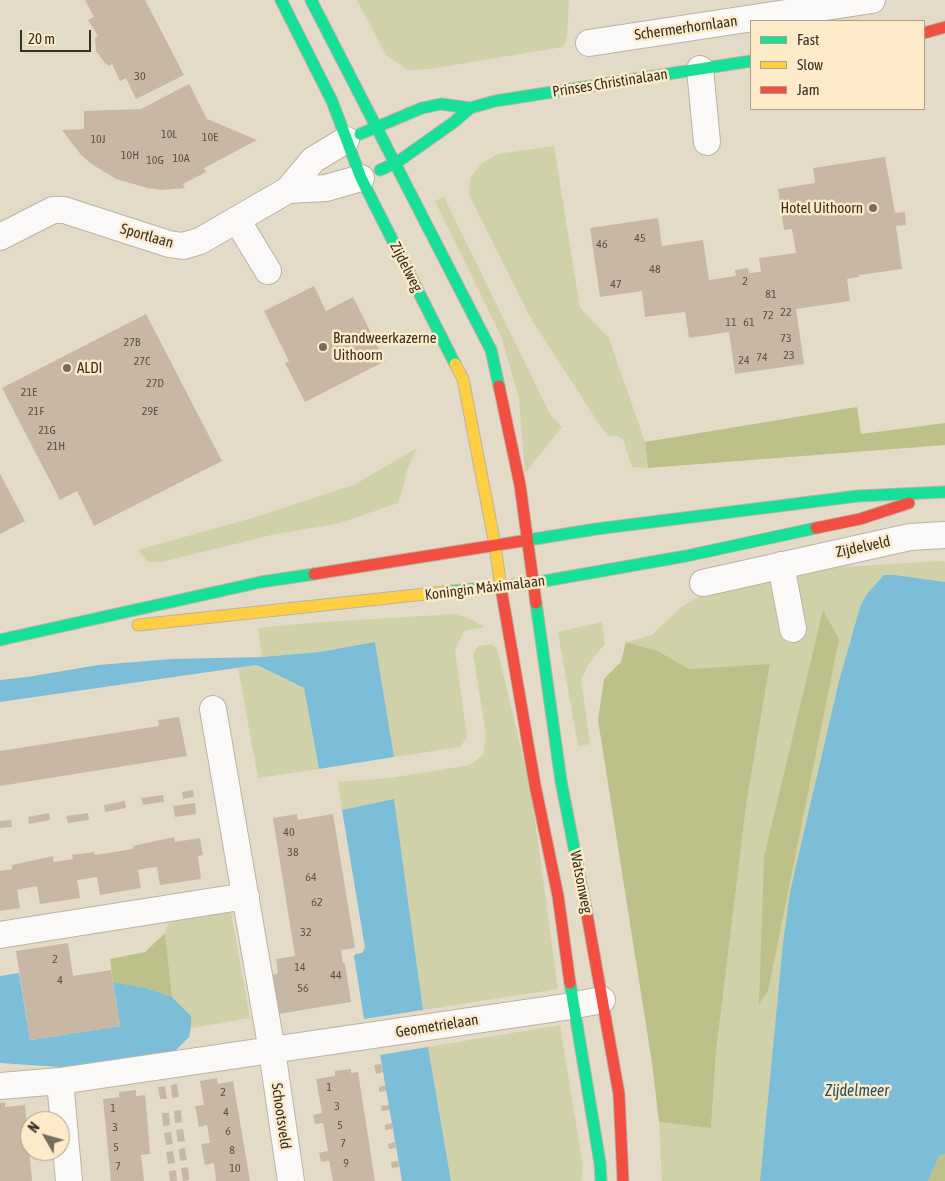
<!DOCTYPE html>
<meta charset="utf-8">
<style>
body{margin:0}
#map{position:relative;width:945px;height:1181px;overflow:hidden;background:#e4dac8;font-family:"Asap Condensed",sans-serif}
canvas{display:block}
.legend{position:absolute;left:750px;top:20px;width:175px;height:90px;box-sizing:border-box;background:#fceac9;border:1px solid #ada087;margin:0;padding:6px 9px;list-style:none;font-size:15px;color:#373024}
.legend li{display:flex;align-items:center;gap:10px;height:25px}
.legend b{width:25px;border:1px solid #ada087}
.north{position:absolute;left:20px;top:1111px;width:50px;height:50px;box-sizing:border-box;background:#fceac9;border:1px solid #ada087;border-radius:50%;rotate:308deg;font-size:14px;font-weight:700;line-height:20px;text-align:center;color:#373024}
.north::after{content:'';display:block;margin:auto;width:18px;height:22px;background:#746c5d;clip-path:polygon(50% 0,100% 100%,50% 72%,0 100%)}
.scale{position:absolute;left:20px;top:30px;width:71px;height:22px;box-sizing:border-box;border:2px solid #373024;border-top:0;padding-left:6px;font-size:15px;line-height:18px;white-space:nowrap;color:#373024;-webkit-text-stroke:4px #fceac9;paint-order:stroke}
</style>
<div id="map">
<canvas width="945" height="1181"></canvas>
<ul class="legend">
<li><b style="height:6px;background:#16e098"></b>Fast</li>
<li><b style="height:6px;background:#ffcf43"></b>Slow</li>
<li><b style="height:6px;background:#f24e42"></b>Jam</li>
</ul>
<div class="north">N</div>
<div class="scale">20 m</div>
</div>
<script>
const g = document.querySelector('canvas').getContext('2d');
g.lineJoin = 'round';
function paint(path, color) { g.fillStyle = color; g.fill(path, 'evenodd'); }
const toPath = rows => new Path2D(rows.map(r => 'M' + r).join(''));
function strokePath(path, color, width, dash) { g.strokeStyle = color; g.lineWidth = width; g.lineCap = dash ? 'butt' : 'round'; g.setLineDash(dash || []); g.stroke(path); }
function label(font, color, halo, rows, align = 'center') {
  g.font = font + ' "Asap Condensed",sans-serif'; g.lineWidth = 5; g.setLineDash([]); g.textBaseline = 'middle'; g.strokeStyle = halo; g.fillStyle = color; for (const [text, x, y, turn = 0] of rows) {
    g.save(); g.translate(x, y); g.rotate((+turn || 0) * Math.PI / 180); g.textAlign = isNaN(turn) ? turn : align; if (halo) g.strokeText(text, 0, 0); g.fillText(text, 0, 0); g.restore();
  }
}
paint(toPath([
 [357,0,569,0,567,38,563,47,429,69,408,70,386,55],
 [554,146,580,308,609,338,645,442,648,468,632,467,623,439,617,436,609,436,599,424,530,317,469,195,470,178,482,163,498,154],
 [444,197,550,414,562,427,525,473,519,399,501,336,435,201],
 [417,448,406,472,403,489,398,503,340,523,272,535,161,562,148,562,138,550,252,518,354,485],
 [939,561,945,562,945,582,895,575,885,575,866,595,860,607,839,681,799,856,776,1023,760,1181,662,1181,659,1122,711,1128,716,1052,747,799,770,665,689,669,658,651,626,642,652,635,681,607,703,594,826,568],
 [455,614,470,619,485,627,464,631,455,650,467,737,460,747,394,757,375,642,319,652,262,657,258,628,309,623],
 [602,622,605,644,588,665,581,680,590,744,578,746,558,632],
 [492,644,497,648,531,791,558,989,423,1010,394,800,342,810,338,782,390,778,470,765,483,755,486,734,473,654,478,646],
 [257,665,304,688,319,769,258,778,238,668],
 [230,907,250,1018,191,1028,191,1016,172,997,165,933,171,915],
 [560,1025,583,1166,581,1181,451,1181,428,1047]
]), '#d0d1a8');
paint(toPath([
 [857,407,861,434,945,423,945,445,648,468,645,442],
 [823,610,839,639,768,991,759,1004,764,857],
 [626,642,658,651,689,669,770,664,747,799,716,1052,711,1128,659,1122,652,1063,598,720,604,679,621,662],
 [165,933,172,997,147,988,113,982,110,959,145,952],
 [945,1154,945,1181,928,1181,939,1156]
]), '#bec08a');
paint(toPath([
 [884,575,895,575,945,582,945,1154,939,1156,928,1181,760,1181,783,944,790,892,839,681,860,607,866,595],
 [375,642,394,757,319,769,304,688,257,665,0,702,0,680,27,677,98,665,172,659,262,657,319,652],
 [394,799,423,1010,364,1019,354,956,356,954,362,953,365,948,342,810],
 [19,973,30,1040,120,1026,113,982,147,988,172,997,191,1016,191,1028,189,1037,175,1051,61,1067,0,1063,0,976],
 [428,1047,451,1181,402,1181,380,1055]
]), '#7cbed7');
paint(toPath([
 [85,0,145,0,184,75,136,99,126,78,120,81,112,64,109,66,105,63,96,51,95,38,98,36,88,20,94,17],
 [189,84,207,119,257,140,204,168,206,172,183,184,185,188,161,190,151,188,151,189,116,179,93,165,81,155,62,130,84,129,84,111,141,109],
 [885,157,895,213,905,212,906,225,896,226,902,269,859,275,859,277,847,279,850,301,796,309,804,364,735,374,729,332,689,338,685,312,645,317,642,291,600,297,590,228,658,218,662,246,703,240,709,280,736,276,735,270,748,268,749,273,761,272,759,258,796,253,792,229,784,230,778,189,815,183,813,168],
 [314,286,326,311,353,297,385,361,305,402,285,363,289,361,264,311],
 [146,314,222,461,94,526,77,491,60,500,2,388],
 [0,474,25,521,0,534],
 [179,717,187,756,0,786,0,751,159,726,158,720],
 [193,790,194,797,183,799,182,792],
 [163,795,164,802,143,805,141,798],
 [125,801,126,808,105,812,104,805],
 [195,803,196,814,175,817,173,806],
 [49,813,50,820,29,824,28,817],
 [88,813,89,820,68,823,66,816],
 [297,814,298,820,333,814,355,948,341,950,343,963,345,963,351,1002,278,1014,272,975,278,973,276,959,295,956,273,818],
 [11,820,12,827,0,828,0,821],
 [174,837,175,842,200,838,203,855,198,856,201,879,160,885,157,867,148,868,138,870,141,888,100,895,97,877,77,880,80,898,40,904,37,886,17,890,20,908,0,911,0,871,12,869,12,865,53,856,54,862,73,859,72,855,94,852,95,855,133,849,133,846],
 [68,943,73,976,111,970,120,1026,30,1040,16,951],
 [381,1064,383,1072,376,1074,374,1065],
 [351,1069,351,1073,358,1072,375,1181,333,1181,329,1161,321,1162,319,1153,328,1151,323,1123,315,1124,313,1115,322,1113,316,1079,335,1076,335,1071],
 [217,1078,218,1084,233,1081,250,1181,216,1181,214,1163,205,1165,201,1144,210,1143,207,1125,199,1127,195,1106,204,1105,200,1081],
 [177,1084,179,1097,172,1098,171,1085],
 [386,1085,386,1091,379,1092,379,1087],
 [165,1086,167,1099,160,1099,158,1087],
 [136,1090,136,1096,145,1095,147,1115,150,1154,141,1155,144,1181,111,1181,103,1099,119,1097,119,1092],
 [5,1102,5,1107,25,1105,32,1181,0,1181,0,1103],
 [389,1105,390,1110,382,1111,381,1106],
 [181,1110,182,1122,175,1123,174,1111],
 [162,1113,169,1113,170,1125,163,1126],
 [392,1123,393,1129,385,1130,385,1125],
 [183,1129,185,1141,178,1142,176,1130],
 [171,1132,173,1144,166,1145,164,1133],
 [395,1142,396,1148,389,1149,388,1144],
 [185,1148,187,1160,180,1161,179,1149],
 [173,1151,175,1163,168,1164,166,1152],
 [398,1161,399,1167,392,1168,391,1162],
 [188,1167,189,1180,183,1181,181,1168],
 [176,1170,177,1181,170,1181,169,1171]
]), '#c9b7a5');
const street = toPath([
 [589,43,872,0],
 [700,69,707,142],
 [288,190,326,188,361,178],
 [237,220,268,271],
 [0,237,53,210,64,210,169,244,183,246,200,241,288,190,313,160,346,140],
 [781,565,793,629],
 [703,583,910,537,945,535],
 [213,709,272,1051,291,1181],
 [0,935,246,896],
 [60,1081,69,1181],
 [0,1086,60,1081,565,1007,602,1000]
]);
const fast = toPath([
 [281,0,332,101,361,178,455,364],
 [311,0,491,350,499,386],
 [360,134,422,108,441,104,470,108,495,101,751,61],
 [380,170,396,163,454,122,470,108],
 [522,541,596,529,858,496,945,492],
 [444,592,533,583,686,556,816,528],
 [536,603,561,781,586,909],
 [0,640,261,582,314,574],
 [570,983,600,1163,601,1181]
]);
const slow = toPath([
 [455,364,463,379,495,545,501,588],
 [138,625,444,592]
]);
const jam = toPath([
 [924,33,945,27],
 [499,386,520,485,536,603],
 [816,528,860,519,909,503],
 [314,574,522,541],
 [501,588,535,785,558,896,570,983],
 [586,909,619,1094,623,1181]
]);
strokePath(street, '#bbb3a5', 28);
strokePath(fast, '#bbb3a5', 13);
strokePath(slow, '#bbb3a5', 13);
strokePath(jam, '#bbb3a5', 13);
strokePath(street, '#fbf9f7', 26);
strokePath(fast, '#16e098', 11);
strokePath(slow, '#ffcf43', 11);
strokePath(jam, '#f24e42', 11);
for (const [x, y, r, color] of [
 [873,208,5,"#746c5d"],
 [323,347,5,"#746c5d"],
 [67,368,5,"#746c5d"]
]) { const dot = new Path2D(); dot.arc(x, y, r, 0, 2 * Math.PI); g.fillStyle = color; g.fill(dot); strokePath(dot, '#fceac9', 2); }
label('12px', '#5c5244', null, [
 ["30",140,76],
 ["10L",169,134],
 ["10E",210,137],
 ["10J",98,139],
 ["10H",130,155],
 ["10A",181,158],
 ["10G",155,160],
 ["45",640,238],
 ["46",602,244],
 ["48",655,269],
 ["2",745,281],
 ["47",616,284],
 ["81",771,294],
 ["22",786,312],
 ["72",768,315],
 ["11",731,322],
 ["61",749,322],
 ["73",786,338],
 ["27B",132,342],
 ["23",789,355],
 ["74",762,357],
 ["24",744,360],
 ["27C",142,361],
 ["27D",155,383],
 ["21E",29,392],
 ["21F",36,411],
 ["29E",150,411],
 ["21G",47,430],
 ["21H",56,446],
 ["40",289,832],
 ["38",293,852],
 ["64",311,877],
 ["62",317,902],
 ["32",306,932],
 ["2",55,959],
 ["14",300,967],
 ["44",336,975],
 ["4",60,980],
 ["56",303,988],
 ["1",329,1087],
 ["2",223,1092],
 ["3",337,1106],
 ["1",113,1108],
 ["4",226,1112],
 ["5",340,1125],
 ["3",115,1127],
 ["6",228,1131],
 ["7",343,1143],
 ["5",116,1147],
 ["8",232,1150],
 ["9",346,1163],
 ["7",118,1166],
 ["10",235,1168]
]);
label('15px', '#373024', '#fceac9', [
 ["Schermerhornlaan",686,28,-8],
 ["Prinses Christinalaan",610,83,-9],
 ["Sportlaan",147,236,16],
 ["Zijdelweg",406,267,63],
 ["Zijdelveld",863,547,-12],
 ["Koningin Máximalaan",485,588,-7],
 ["Watsonweg",581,882,79],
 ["Geometrielaan",437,1026,-9],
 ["Schootsveld",281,1116,82]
]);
label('15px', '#373024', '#fceac9', [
 ["Hotel Uithoorn",863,208,"right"],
 ["Brandweerkazerne",333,338],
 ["Uithoorn",333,355],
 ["ALDI",77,368]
], 'left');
label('italic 16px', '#265063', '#fceac9', [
 ["Zijdelmeer",857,1091]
]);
</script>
